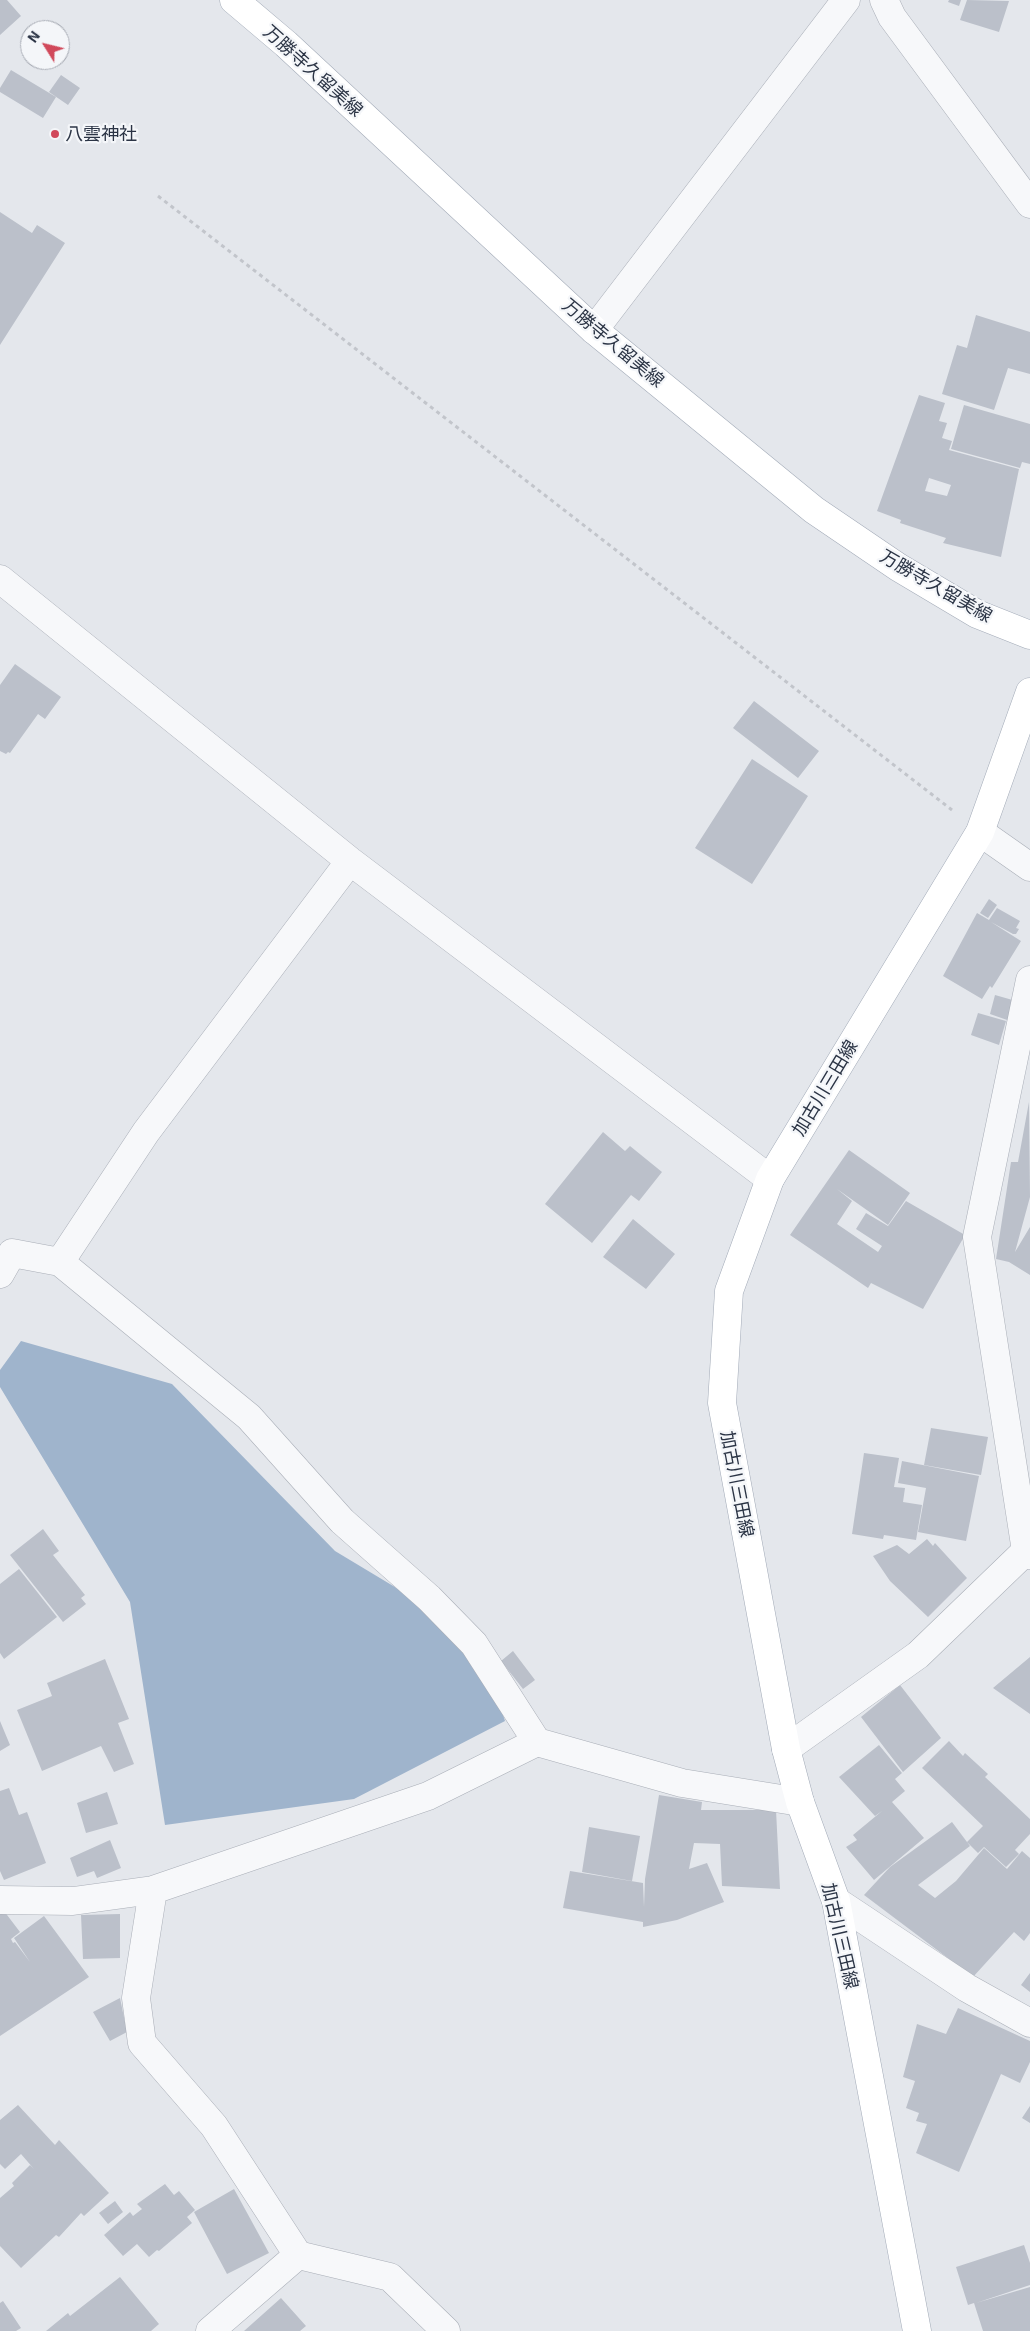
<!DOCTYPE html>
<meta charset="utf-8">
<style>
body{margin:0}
#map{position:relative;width:1030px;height:2331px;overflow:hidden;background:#e4e7ec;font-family:"Exo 2",sans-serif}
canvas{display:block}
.north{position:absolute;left:20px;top:20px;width:50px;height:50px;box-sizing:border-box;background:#f4f6f9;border:1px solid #a4a8b1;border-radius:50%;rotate:306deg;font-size:14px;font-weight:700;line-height:20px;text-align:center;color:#2b3445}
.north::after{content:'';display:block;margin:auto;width:18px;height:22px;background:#d1495b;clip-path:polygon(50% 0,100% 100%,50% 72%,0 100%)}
</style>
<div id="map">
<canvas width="1030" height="2331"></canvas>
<div class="north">N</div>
</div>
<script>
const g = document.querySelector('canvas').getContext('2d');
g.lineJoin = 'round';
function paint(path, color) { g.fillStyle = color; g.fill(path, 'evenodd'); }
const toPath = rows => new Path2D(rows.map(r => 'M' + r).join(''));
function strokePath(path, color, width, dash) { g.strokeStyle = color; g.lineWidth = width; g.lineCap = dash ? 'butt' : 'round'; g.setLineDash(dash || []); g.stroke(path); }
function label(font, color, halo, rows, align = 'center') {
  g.font = font + ' "Exo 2","Noto Sans JP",sans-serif'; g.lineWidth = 4.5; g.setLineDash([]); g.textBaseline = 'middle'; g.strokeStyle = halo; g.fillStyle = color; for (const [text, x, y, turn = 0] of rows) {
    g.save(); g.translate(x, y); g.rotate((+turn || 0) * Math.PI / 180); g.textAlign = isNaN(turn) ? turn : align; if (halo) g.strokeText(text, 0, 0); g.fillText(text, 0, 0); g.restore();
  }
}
paint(toPath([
 [21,1341,172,1384,335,1551,478,1637,505,1721,354,1799,165,1825,130,1602,0,1387,0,1370]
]), '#9fb4cc');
paint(toPath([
 [0,0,7,0,21,16,0,35],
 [949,0,961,0,959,6,948,2],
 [967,0,1009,1,999,32,960,20],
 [11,70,56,97,43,118,0,92,0,88],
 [61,75,80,88,68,105,49,92],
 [0,212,32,233,37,225,65,243,0,345],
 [976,315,1030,332,1030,374,1008,368,994,410,942,394,957,345,967,348],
 [919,395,945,403,939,421,947,423,942,438,952,441,949,450,1019,469,1001,557,943,543,946,538,900,523,901,520,877,511],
 [929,478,951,485,947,496,925,491],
 [964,405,1030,424,1030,464,1022,462,1020,468,951,449],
 [15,664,61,697,45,719,38,714,10,753,8,752,6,754,0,751,0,685],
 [754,701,819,751,798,778,733,728],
 [752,759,808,796,752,884,695,848],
 [989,899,997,905,988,918,980,913],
 [997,908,1020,921,1016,928,1019,929,1016,934,1013,934,991,922,1021,941,992,988,990,986,982,999,943,976,977,913,989,920],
 [995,995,1016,1001,1010,1021,990,1014],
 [978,1013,1006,1021,999,1045,971,1035],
 [1029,1102,1030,1197,1015,1252,1030,1227,1030,1275,1009,1262,996,1259,1011,1162,1018,1162],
 [603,1132,625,1151,630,1146,662,1172,639,1201,631,1195,592,1243,545,1204],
 [849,1150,910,1193,888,1225,837,1189,852,1201,837,1224,878,1252,882,1246,856,1229,866,1213,888,1226,906,1201,965,1235,923,1309,871,1283,868,1288,790,1235],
 [633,1219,675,1254,646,1289,603,1257],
 [931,1428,988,1437,981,1475,924,1465],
 [864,1453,899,1458,894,1487,905,1488,903,1502,922,1505,916,1540,884,1535,883,1539,852,1534],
 [902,1461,979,1476,966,1541,918,1532,926,1488,898,1483],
 [43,1529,59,1551,53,1555,85,1595,81,1598,86,1604,63,1622,10,1555],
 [927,1539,933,1546,935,1543,967,1578,928,1617,890,1581,873,1556,897,1545,909,1554],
 [19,1569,57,1617,4,1659,0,1653,0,1584],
 [513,1651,535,1680,523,1689,501,1661],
 [1030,1657,1030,1714,993,1688],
 [105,1659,129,1719,118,1723,134,1764,114,1772,101,1746,42,1771,17,1710,52,1696,47,1683],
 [900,1685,941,1738,903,1772,861,1717],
 [0,1721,10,1745,0,1751],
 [949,1741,963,1756,965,1753,988,1774,985,1777,1030,1819,1030,1834,1015,1850,1019,1854,1006,1867,984,1847,978,1853,967,1842,983,1826,922,1768],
 [879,1745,902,1773,895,1779,905,1791,892,1802,924,1838,874,1880,846,1847,857,1840,853,1835,882,1811,875,1816,839,1777],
 [9,1788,19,1815,27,1812,46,1863,4,1880,0,1871,0,1791],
 [107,1792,118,1824,86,1833,77,1803],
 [659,1795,702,1802,701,1810,776,1810,780,1889,722,1886,720,1844,694,1843,689,1869,707,1863,724,1902,677,1920,643,1927,643,1922,563,1908,570,1871,643,1883,644,1907,645,1879],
 [952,1822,970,1846,918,1885,935,1898,956,1881,984,1848,1007,1869,1022,1851,1030,1858,1030,1933,1024,1941,1014,1932,973,1977,864,1895,890,1867],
 [589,1827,640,1836,632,1881,582,1872],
 [110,1840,121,1868,97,1878,94,1871,77,1877,70,1858],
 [4,1911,20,1932,11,1939,13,1943,15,1942,30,1962,14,1938,44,1916,89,1977,0,2036,0,1914],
 [120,1914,120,1958,83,1959,81,1915],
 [1030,1973,1030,1992,1021,1985],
 [120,1998,127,2032,110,2041,93,2012],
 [958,2008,1030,2041,1030,2062,1020,2083,1001,2074,959,2172,916,2153,927,2124,916,2121,919,2113,906,2108,915,2081,903,2077,917,2024,946,2034],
 [18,2105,55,2145,59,2140,109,2193,84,2216,81,2213,59,2237,56,2235,21,2268,0,2246,0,2198,14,2186,12,2183,30,2165,34,2169,21,2154,5,2169,0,2164,0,2120],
 [1030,2106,1030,2123,1022,2118],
 [165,2184,174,2195,179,2191,195,2210,187,2217,192,2223,159,2251,157,2250,149,2257,137,2244,123,2256,104,2235,130,2212,133,2216,142,2209,137,2204],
 [234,2189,269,2253,227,2274,194,2212],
 [115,2201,123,2212,108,2224,99,2213],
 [1024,2245,1030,2263,1030,2285,976,2303,1030,2287,1030,2331,983,2331,974,2303,968,2305,956,2267],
 [120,2277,159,2324,151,2331,46,2331,68,2313,70,2316],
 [281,2298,306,2326,300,2331,244,2331],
 [3,2301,21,2328,16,2331,0,2331,0,2303]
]), '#bbc0ca');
const minor = toPath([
 [884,0,892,17,1030,204],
 [594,330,846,0],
 [0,579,350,861,770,1179],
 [980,832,1030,867],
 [1030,980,977,1237,1026,1551,1030,1555],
 [60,1262,146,1132,350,861],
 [0,1274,12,1253,60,1262,249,1417,342,1521,429,1598,474,1644,537,1742],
 [786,1749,918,1655,1030,1547],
 [153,1890,136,1998,142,2043,214,2126,298,2255,390,2277,446,2331],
 [0,1900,73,1901,153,1890,428,1796,537,1742,682,1783,800,1802],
 [836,1901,967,1988,1030,2023],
 [210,2331,298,2255]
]);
const major = toPath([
 [234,0,286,44,594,330,814,510,898,567,977,614,1030,635],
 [917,2331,836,1901,800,1802,786,1749,722,1403,729,1291,770,1179,980,832,1030,692]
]);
strokePath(minor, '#a9aeb7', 29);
strokePath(major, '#a3abb8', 29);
strokePath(toPath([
 [158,196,952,810]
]), '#c2c5cb', 3, [4, 4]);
strokePath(minor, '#f7f8fa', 28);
strokePath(major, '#fff', 28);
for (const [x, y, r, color] of [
 [55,134,5,"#d1495b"]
]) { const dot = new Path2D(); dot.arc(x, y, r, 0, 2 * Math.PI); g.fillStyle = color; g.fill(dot); strokePath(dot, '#f4f6f9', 2); }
label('18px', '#2b3445', '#f4f6f9', [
 ["万勝寺久留美線",313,71,42],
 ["万勝寺久留美線",613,343,40],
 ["万勝寺久留美線",936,586,30],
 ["加古川三田線",825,1088,-59],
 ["加古川三田線",737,1484,79],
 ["加古川三田線",840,1936,77]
]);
label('18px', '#2b3445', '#f4f6f9', [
 ["八雲神社",65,134]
], 'left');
</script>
